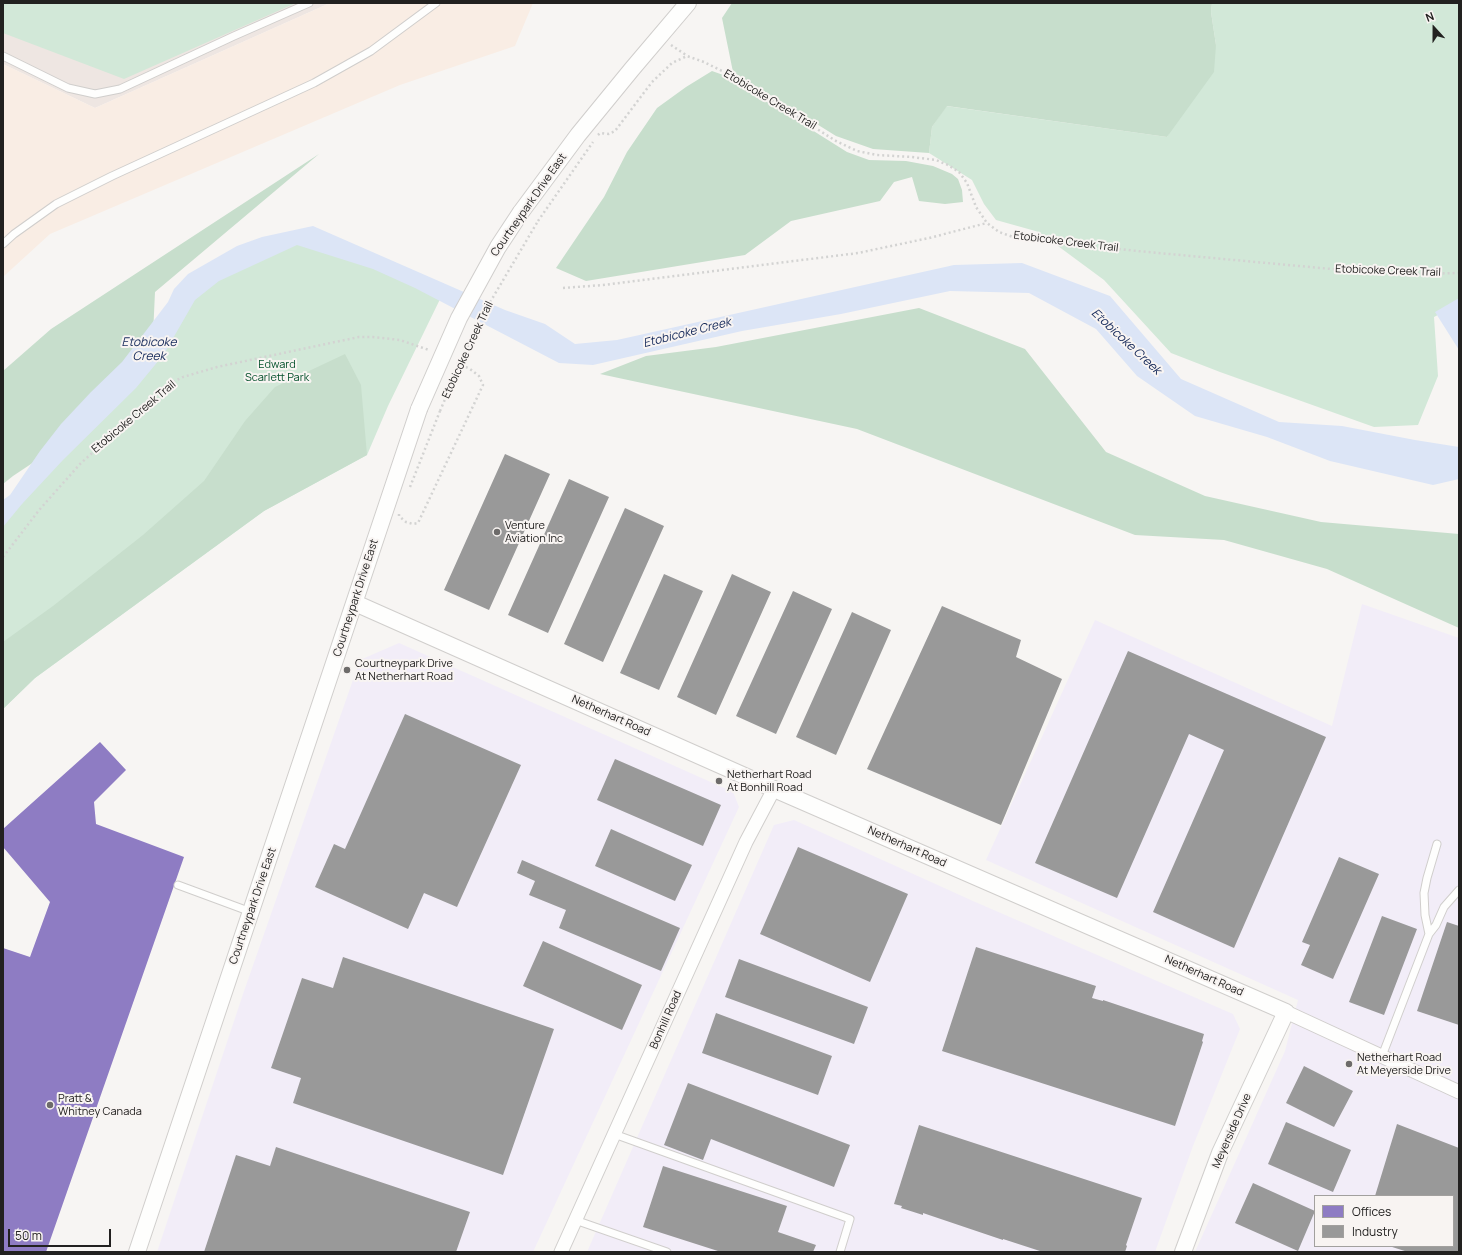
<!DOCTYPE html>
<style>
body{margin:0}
#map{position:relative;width:1462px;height:1255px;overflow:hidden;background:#f7f5f3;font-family:Manrope,sans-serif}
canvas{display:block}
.frame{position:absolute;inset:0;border:4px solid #222120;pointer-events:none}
.legend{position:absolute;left:1314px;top:1195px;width:140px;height:52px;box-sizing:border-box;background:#f8f4f2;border:1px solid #a2a09e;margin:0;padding:5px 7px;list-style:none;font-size:12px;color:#222120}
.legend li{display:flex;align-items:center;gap:8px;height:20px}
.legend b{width:20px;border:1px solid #a2a09e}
.north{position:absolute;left:1414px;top:8px;width:40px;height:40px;-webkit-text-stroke:3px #f8f4f2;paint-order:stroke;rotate:339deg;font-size:11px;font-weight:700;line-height:16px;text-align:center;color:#222120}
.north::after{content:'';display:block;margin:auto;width:14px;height:18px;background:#222120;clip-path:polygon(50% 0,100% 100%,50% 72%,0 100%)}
.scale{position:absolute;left:8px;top:1229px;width:103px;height:18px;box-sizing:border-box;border:2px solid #222120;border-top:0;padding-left:5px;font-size:12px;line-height:14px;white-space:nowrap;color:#222120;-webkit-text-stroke:3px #f8f4f2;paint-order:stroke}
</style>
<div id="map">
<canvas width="1462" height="1255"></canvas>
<div class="frame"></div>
<ul class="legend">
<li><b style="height:11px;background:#8e7cc3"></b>Offices</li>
<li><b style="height:11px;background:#999"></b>Industry</li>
</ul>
<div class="north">N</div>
<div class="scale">50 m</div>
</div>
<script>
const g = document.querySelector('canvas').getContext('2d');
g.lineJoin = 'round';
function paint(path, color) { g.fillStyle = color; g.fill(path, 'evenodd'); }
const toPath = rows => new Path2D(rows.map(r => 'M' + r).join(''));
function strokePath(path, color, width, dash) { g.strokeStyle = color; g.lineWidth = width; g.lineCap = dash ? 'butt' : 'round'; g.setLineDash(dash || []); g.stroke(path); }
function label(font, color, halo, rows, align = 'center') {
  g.font = font + ' Manrope,sans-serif'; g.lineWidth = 4; g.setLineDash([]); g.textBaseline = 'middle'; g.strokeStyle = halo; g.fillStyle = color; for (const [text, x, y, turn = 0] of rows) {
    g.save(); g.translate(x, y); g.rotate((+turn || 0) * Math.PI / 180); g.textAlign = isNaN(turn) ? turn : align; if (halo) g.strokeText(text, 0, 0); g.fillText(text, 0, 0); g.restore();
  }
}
paint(toPath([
 [3,3,330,3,95,108,3,64]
]), '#eee6e2');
paint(toPath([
 [1362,604,1459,638,1459,1252,1195,1252,1285,1051,1298,1000,986,860,1095,620,1332,726],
 [1315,1196,1453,1196,1453,1246,1315,1246],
 [399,643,733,792,739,807,533,1252,157,1252,243,994,360,660],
 [794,820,973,901,1233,1014,1240,1029,1193,1146,1155,1252,587,1252,774,825]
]), '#f2edf8');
paint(toPath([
 [330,3,533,3,515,46,400,85,50,234,3,277,3,64,95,108]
]), '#f9ede4');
paint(toPath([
 [3,3,296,3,124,79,3,33],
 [1212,3,1459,3,1459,304,1434,317,1438,376,1418,425,1374,427,1220,372,1171,353,1104,280,1039,232,996,220,984,204,972,180,929,153,932,127,946,106,1167,137,1216,45,1211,12],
 [297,237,444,291,388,406,367,455,264,511,35,678,3,709,3,513,187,293]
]), '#d2e8d8');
paint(toPath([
 [732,3,1212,3,1211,12,1216,45,1214,72,1167,137,947,106,932,127,929,153,873,149,836,136,733,72,722,18],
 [712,71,726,76,847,152,869,160,906,161,933,166,952,174,958,179,962,190,963,202,945,204,919,201,912,177,894,182,880,201,791,221,745,255,586,281,556,268,604,197,627,152,657,108,686,87],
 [319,154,155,292,153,335,40,458,13,476,3,484,3,371,51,329],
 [919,308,1025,349,1106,452,1205,496,1321,522,1459,534,1459,628,1327,569,1224,540,1135,535,857,429,600,374,646,356,716,347],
 [345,354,361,385,367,455,264,511,35,678,3,709,3,642,53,606,143,535,204,481,245,421,275,387]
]), '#c7decc');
paint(toPath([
 [313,226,505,310,545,324,575,344,617,340,954,265,1022,263,1110,296,1181,379,1279,422,1342,426,1415,440,1459,447,1459,479,1433,485,1330,461,1267,437,1195,416,1137,376,1096,329,1029,293,950,291,841,314,742,331,593,365,559,363,415,288,373,269,297,245,219,281,195,300,164,354,136,388,63,460,22,504,3,527,3,500,10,495,40,451,61,424,91,392,122,362,168,302,174,289,188,274,237,246,262,237],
 [1459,298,1459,350,1435,312]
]), '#dce5f6');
paint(toPath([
 [100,742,126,770,94,802,96,824,184,857,46,1252,3,1252,3,948,30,957,50,902,3,847,3,829]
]), '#8e7cc3');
paint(toPath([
 [505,454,550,474,489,610,444,590],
 [569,479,609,497,548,633,508,615],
 [625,508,664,526,603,662,564,644],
 [664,574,703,591,659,690,620,673],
 [732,574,771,592,716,715,677,697],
 [793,591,832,609,776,734,736,716],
 [942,606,1021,640,1016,657,1062,679,1001,825,867,769],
 [852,612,891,630,836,755,796,737],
 [1128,651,1326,737,1234,948,1153,912,1224,750,1189,734,1117,898,1035,863],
 [405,714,521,765,457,907,424,893,408,929,315,887,334,844,345,849],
 [615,759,721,805,703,846,597,800],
 [611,829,692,865,675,901,595,866],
 [798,847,908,894,870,982,760,934],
 [1339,857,1379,874,1333,979,1301,965,1310,945,1302,942],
 [522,860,680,928,661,971,559,928,566,910,529,895,535,881,517,873],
 [1382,916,1417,929,1384,1015,1349,1002],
 [1447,922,1459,926,1459,1025,1417,1011],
 [543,941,642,985,622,1030,523,986],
 [976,947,1096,986,1092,998,1103,1001,1103,1000,1204,1034,1202,1041,1203,1042,1175,1126,942,1051],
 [343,957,554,1029,503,1175,293,1103,301,1078,271,1068,302,978,333,988],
 [739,959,868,1007,854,1044,725,997],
 [716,1013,832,1056,818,1095,702,1053],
 [1304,1066,1353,1091,1334,1127,1286,1103],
 [688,1083,850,1145,834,1187,711,1139,703,1160,664,1145],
 [1286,1122,1351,1150,1333,1192,1268,1164],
 [1397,1124,1459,1148,1459,1252,1408,1252,1389,1246,1453,1246,1453,1196,1375,1196],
 [919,1125,1142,1198,1126,1245,1127,1246,1125,1252,1043,1252,1003,1239,1003,1240,923,1213,923,1215,901,1208,902,1206,894,1204],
 [276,1147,470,1212,456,1252,204,1252,236,1155,270,1166],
 [663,1166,787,1206,778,1232,816,1245,813,1252,721,1252,643,1227],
 [1253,1183,1315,1211,1298,1251,1235,1223]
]), '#999');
const service = toPath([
 [3,56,68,88,95,94,120,89,234,36,309,3],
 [3,244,14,234,56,204,112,176,314,83,371,51,436,3],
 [178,885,251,912],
 [1429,934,1436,925,1444,907,1459,890],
 [1382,1056,1429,934,1425,915,1424,893,1427,878,1437,844],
 [614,1134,850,1219,840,1252],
 [575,1220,667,1252]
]);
const minor = toPath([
 [1286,1012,1459,1092],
 [561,1252,746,842,774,789]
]);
const tertiary = toPath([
 [521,212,578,135,632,69,688,3],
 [355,603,774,789,1286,1012,1220,1153,1183,1252],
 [137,1252,419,409]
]);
strokePath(service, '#d0cecc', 9);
strokePath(minor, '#d0cecc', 15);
strokePath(tertiary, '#d0cecc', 18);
strokePath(toPath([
 [671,45,686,55],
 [598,135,600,133,609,134,615,131,652,82,672,63,687,56,704,62,736,78,836,141,857,151,877,155,912,157,936,160,948,165,959,172,967,183,976,207,987,223,999,232,1013,237,1137,251,1364,272,1418,274,1459,273],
 [538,221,593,142],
 [563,288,603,285,858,253,929,238,987,223],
 [410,487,440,411],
 [399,514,399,516,406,522,413,524,418,523,483,385,479,376,470,369,456,362],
 [3,557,40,509,80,464,146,404,171,383,183,377,217,367,359,337,373,337,400,340,429,350]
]), '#d3d3d2', 2.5, [2, 3]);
strokePath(service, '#fefefd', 7);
strokePath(minor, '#fefefd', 13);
strokePath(tertiary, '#fefefd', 16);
const tertiaryBridge = toPath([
 [419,409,459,318,498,247,521,212]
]);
strokePath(tertiaryBridge, '#d0cecc', 18, []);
strokePath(toPath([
 [440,411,466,350,489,304,538,221]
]), '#d3d3d2', 2.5, [2, 3]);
strokePath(tertiaryBridge, '#fefefd', 16);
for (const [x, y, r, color] of [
 [497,532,4,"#6d6b6a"],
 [347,670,4,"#6d6b6a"],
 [719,781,4,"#6d6b6a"],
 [1349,1064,4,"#6d6b6a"],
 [50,1105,4,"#6d6b6a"]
]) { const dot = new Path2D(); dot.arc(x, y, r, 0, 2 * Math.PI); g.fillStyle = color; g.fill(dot); strokePath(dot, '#f8f4f2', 1.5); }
label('11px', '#222120', '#f8f4f2', [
 ["Etobicoke Creek Trail",770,100,31],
 ["Courtneypark Drive East",529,205,-55],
 ["Etobicoke Creek Trail",1066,242,7],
 ["Etobicoke Creek Trail",1388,271,2],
 ["Etobicoke Creek Trail",468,350,-65],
 ["Etobicoke Creek Trail",134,417,-40],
 ["Courtneypark Drive East",356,598,-72],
 ["Netherhart Road",611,716,24],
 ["Netherhart Road",907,847,24],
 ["Courtneypark Drive East",253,906,-71],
 ["Netherhart Road",1204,976,24],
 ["Bonhill Road",666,1020,-66],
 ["Meyerside Drive",1232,1131,-66]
]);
label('11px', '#04512c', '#f8f4f2', [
 ["Edward",277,365],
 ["Scarlett Park",277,378]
]);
label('11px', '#222120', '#f8f4f2', [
 ["Venture",505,526],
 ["Aviation Inc",505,539],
 ["Courtneypark Drive",355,664],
 ["At Netherhart Road",355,677],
 ["Netherhart Road",727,775],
 ["At Bonhill Road",727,788],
 ["Netherhart Road",1357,1058],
 ["At Meyerside Drive",1357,1071],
 ["Pratt &",58,1099],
 ["Whitney Canada",58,1112]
], 'left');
label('italic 12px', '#15295a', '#f8f4f2', [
 ["Etobicoke Creek",687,333,-14],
 ["Etobicoke Creek",1126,342,43],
 ["Etobicoke",149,343],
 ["Creek",149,357]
]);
</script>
